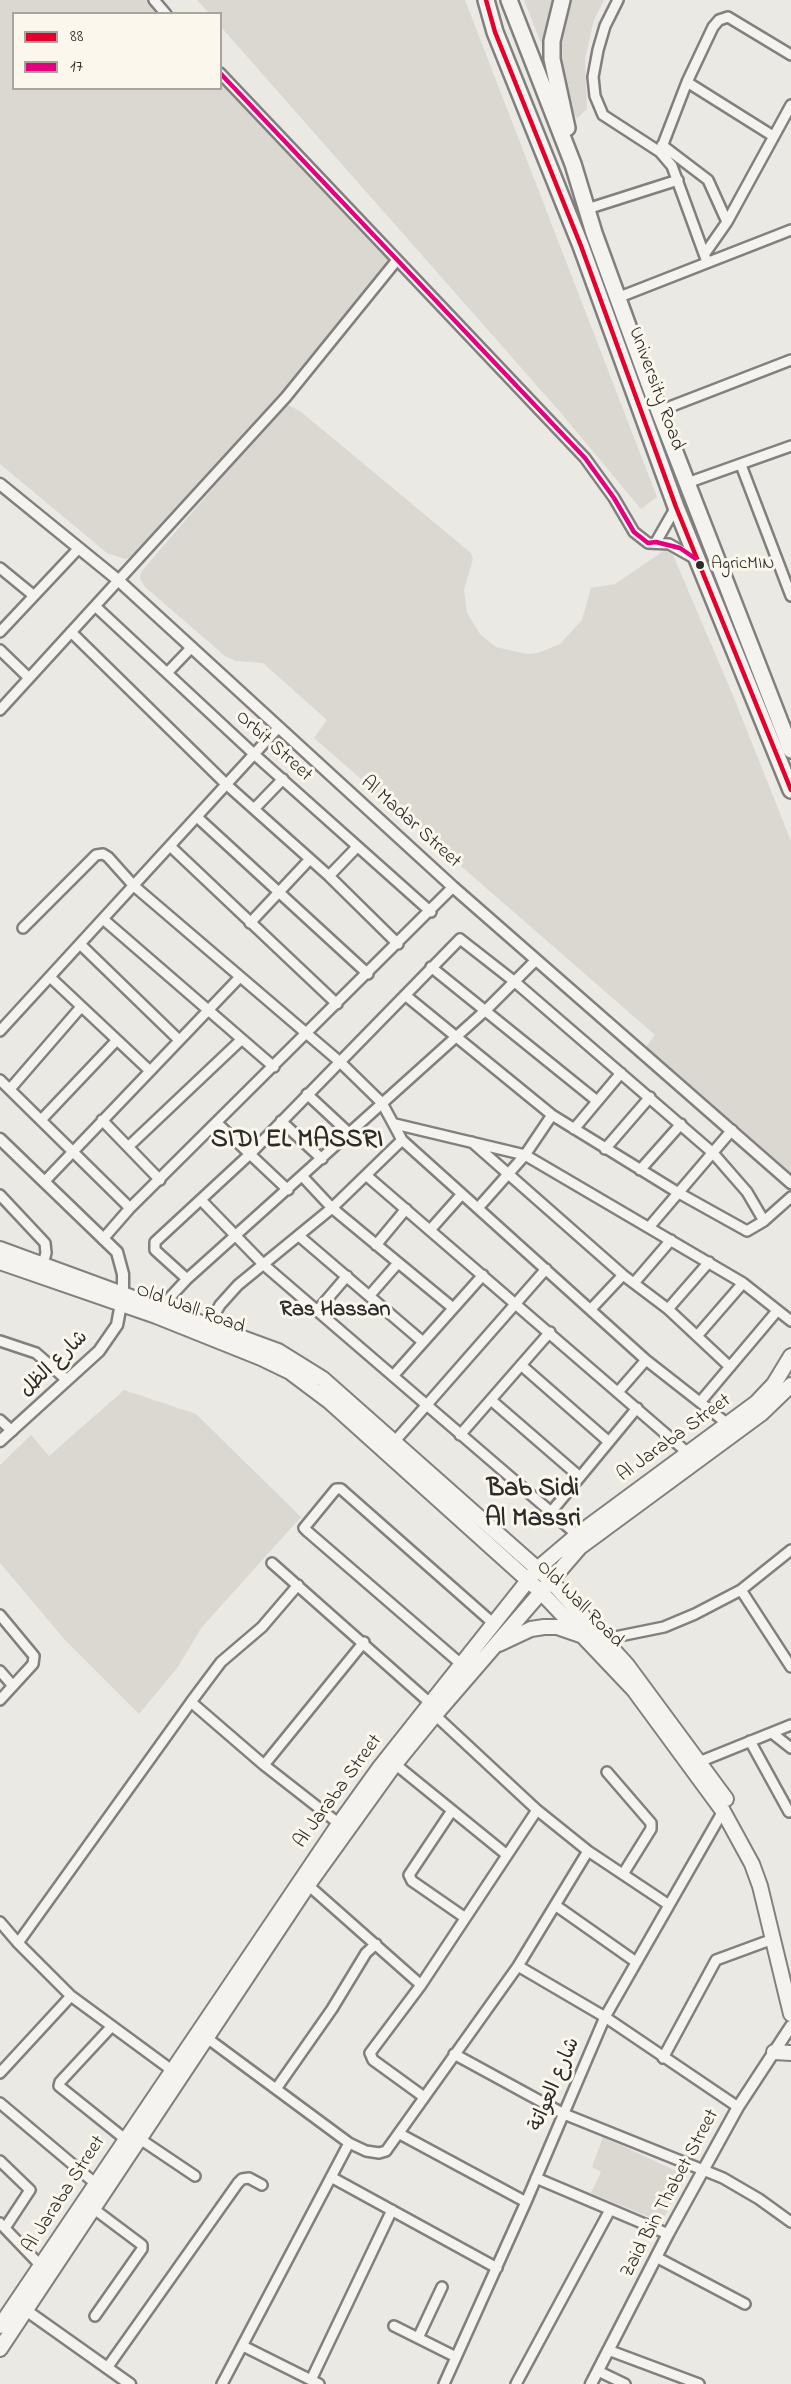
<!DOCTYPE html>
<meta charset="utf-8">
<style>
body{margin:0}
#map{position:relative;width:791px;height:2384px;overflow:hidden;background:#eae9e4;font-family:"Indie Flower",sans-serif}
canvas{display:block}
.legend{position:absolute;left:12px;top:12px;width:210px;height:78px;box-sizing:border-box;background:#fbf7ec;border:2px solid #a8a59f;margin:0;padding:8px 10px;list-style:none;font-size:18px;color:#2b2b2b}
.legend li{display:flex;align-items:center;gap:12px;height:30px}
.legend b{width:30px;border:2px solid #a8a59f}
</style>
<div id="map">
<canvas width="791" height="2384"></canvas>
<ul class="legend">
<li><b style="height:8px;background:#e4002b"></b>88</li>
<li><b style="height:8px;background:#e5007d"></b>17</li>
</ul>
</div>
<script>
const g = document.querySelector('canvas').getContext('2d');
g.lineJoin = 'round';
function paint(path, color) { g.fillStyle = color; g.fill(path, 'evenodd'); }
const toPath = rows => new Path2D(rows.map(r => 'M' + r).join(''));
function strokePath(path, color, width, dash) { g.strokeStyle = color; g.lineWidth = width; g.lineCap = dash ? 'butt' : 'round'; g.setLineDash(dash || []); g.stroke(path); }
function label(font, color, halo, rows, align = 'center') {
  g.font = font + ' "Indie Flower","Playpen Sans Arabic",sans-serif'; g.lineWidth = 6; g.setLineDash([]); g.textBaseline = 'middle'; g.strokeStyle = halo; g.fillStyle = color; for (const [text, x, y, turn = 0] of rows) {
    g.save(); g.translate(x, y); g.rotate((+turn || 0) * Math.PI / 180); g.textAlign = isNaN(turn) ? turn : align; if (halo) g.strokeText(text, 0, 0); g.fillText(text, 0, 0); g.restore();
  }
}
paint(toPath([
 [0,0,154,0,166,13,14,14,14,88,220,88,221,73,397,260,141,555,125,559,107,553,0,464],
 [197,0,465,0,657,497,641,509,561,413,221,27,220,14,209,13],
 [524,0,556,0,550,15,545,53],
 [568,0,604,0,594,20,585,59,587,109,577,118,563,102,556,67,558,25],
 [288,405,300,411,471,553,473,559,464,590,467,613,480,634,496,647,527,654,538,653,560,644,582,620,591,588,615,584,665,550,673,555,734,698,791,841,791,1174,645,1048,655,1035,314,738,327,720,263,663,236,661,225,656,145,587,140,579,141,572,280,410],
 [124,1390,196,1414,301,1517,202,1627,177,1668,139,1714,65,1640,0,1563,0,1465,31,1435,49,1456],
 [603,2137,687,2176,661,2222,591,2193,601,2172,592,2167]
]), '#dbd8d1');
const minor = toPath([
 [154,0,166,14],
 [618,0,605,26,598,50,593,77,595,96,603,115,660,152,672,166,707,262],
 [220,73,585,458,614,498,634,532,648,543,669,544,694,558],
 [687,82,773,136],
 [662,145,708,180,727,222],
 [660,152,687,82,713,27,719,20,728,17,791,55],
 [587,209,678,180],
 [706,252,727,222,791,105],
 [617,298,791,230],
 [659,411,791,360],
 [741,465,791,596],
 [687,483,791,446],
 [656,542,676,507],
 [0,568,33,595],
 [95,606,255,755,431,912],
 [0,632,79,548],
 [71,632,227,785,329,876,398,944],
 [0,650,29,678],
 [167,673,191,648],
 [0,710,286,397,397,260],
 [254,809,283,779],
 [197,817,368,974],
 [170,846,337,1004],
 [329,876,357,847],
 [103,919,274,1067],
 [250,923,310,859],
 [23,928,96,855,103,854,108,857,134,886,340,1062,382,1103,402,1140,462,1194,646,1360,729,1425],
 [81,945,179,1040],
 [431,967,597,1101],
 [50,977,150,1071],
 [405,995,552,1115,677,1192,747,1231,764,1221,791,1197],
 [0,1031,278,728],
 [0,1080,130,1208],
 [10,1089,81,1007],
 [307,1094,350,1134],
 [42,1119,116,1041],
 [102,1120,160,1180],
 [281,1121,322,1159],
 [217,1123,288,1190],
 [395,1124,525,1155,743,1283,791,1321],
 [574,1129,621,1073],
 [472,1142,623,1275,668,1309,730,1367],
 [128,1147,241,1040],
 [605,1149,650,1097],
 [640,1170,681,1124],
 [367,1176,689,1454],
 [303,1177,332,1208,453,1308],
 [44,1182,239,978],
 [0,1195,45,1243,46,1253,43,1264],
 [201,1200,264,1265,551,1512,637,1408],
 [478,1208,525,1155,552,1115],
 [650,1226,732,1130],
 [430,1230,462,1194],
 [299,1236,423,1342],
 [103,1239,130,1208,453,887],
 [376,1245,406,1209],
 [187,1279,155,1250,155,1242,250,1154,460,939,515,982,713,1153,747,1192,764,1221],
 [634,1283,671,1240],
 [370,1295,398,1263],
 [161,1307,187,1279,487,1009,536,960],
 [591,1309,623,1275],
 [668,1309,709,1262],
 [317,1311,347,1276],
 [209,1324,220,1305,238,1285,332,1208,402,1140],
 [697,1336,743,1283],
 [0,1341,36,1353,67,1380],
 [521,1365,609,1442],
 [393,1376,483,1275],
 [618,1392,646,1360],
 [491,1400,580,1477],
 [701,1401,777,1311],
 [0,1420,12,1431],
 [460,1435,550,1332],
 [395,1441,546,1269],
 [551,1512,577,1535],
 [272,1563,430,1703,435,1715,537,1810,588,1851,669,1905],
 [741,1590,791,1667],
 [0,1615,34,1656,33,1664,0,1700],
 [605,1639,664,1627,695,1614,741,1590,791,1550],
 [461,1664,307,1531,304,1528,336,1489,341,1489,494,1624],
 [0,1671,13,1686],
 [191,1702,221,1662,262,1627,298,1585],
 [772,1733,791,1748],
 [750,1741,789,1812],
 [699,1762,791,1725],
 [395,1764,507,1855],
 [264,1765,364,1642],
 [607,1772,651,1823,651,1829,623,1874],
 [451,1812,409,1875,412,1881,464,1917],
 [308,1885,421,1985],
 [555,1905,636,1962],
 [0,1922,18,1943,71,1996,173,2071],
 [18,1943,191,1702,264,1765,342,1826],
 [518,1966,605,2017,738,2107],
 [112,2026,60,2082,59,2086,125,2139],
 [207,2038,349,2143,366,2151,379,2153,386,2151,518,1966,588,1851],
 [454,2054,564,2114,723,2178,759,2199,791,2222],
 [663,2058,716,1960,773,1939],
 [0,2073,71,1996],
 [276,2089,332,2009,366,1953,376,1944],
 [424,2097,373,2060,370,2053,421,1985,537,1810],
 [0,2103,96,2184],
 [400,2134,526,2202],
 [140,2139,195,2176],
 [0,2161,30,2190,5,2228],
 [331,2177,497,2268],
 [536,2178,668,2234],
 [94,2209,142,2245,142,2249,95,2316],
 [0,2223,41,2266],
 [656,2257,745,2304],
 [394,2326,456,2357],
 [418,2338,442,2287],
 [243,2346,319,2384],
 [608,2350,699,2384],
 [107,2368,238,2183,242,2179,249,2178,262,2185],
 [598,2371,625,2384],
 [311,2380,392,2210],
 [222,2384,349,2143],
 [444,2384,526,2202,605,2017,723,1811],
 [516,2384,610,2210]
]);
const tertiary = toPath([
 [0,484,118,580,453,887,791,1183],
 [0,1139,117,1252,123,1274,123,1293,117,1325,99,1351,0,1441],
 [27,2311,130,2384],
 [591,2384,668,2234,738,2107,791,2026]
]);
const primary = toPath([
 [0,1249,278,1351,323,1379,550,1580,627,1665,726,1799],
 [0,1262,156,1316,261,1358,290,1372,330,1402,540,1591,634,1690,723,1811,752,1864,760,1886,791,2014],
 [499,1644,531,1629,544,1627,557,1627,583,1636],
 [774,2052,791,2053],
 [0,2326,339,1824,380,1767,537,1569,577,1535,756,1403,774,1384,791,1356],
 [0,2349,308,1885,395,1764,435,1715,580,1547,762,1413,791,1385]
]);
const trunk = toPath([
 [486,0,495,32,581,246,676,507,791,790],
 [509,0,573,164,594,233,659,411,791,750],
 [562,0,552,41,552,59,567,128]
]);
strokePath(minor, '#81807e', 14);
strokePath(tertiary, '#81807e', 15);
strokePath(primary, '#81807e', 18);
strokePath(trunk, '#81807e', 20);
strokePath(minor, '#f4f3ef', 9);
strokePath(tertiary, '#f4f3ef', 10);
strokePath(primary, '#f4f3ef', 14);
strokePath(trunk, '#f4f3ef', 15);
strokePath(toPath([
 [486,0,495,32,581,246,676,507,791,790]
]), '#e4002b', 4.5);
strokePath(toPath([
 [220,73,585,458,614,498,634,532,648,543,656,542,680,548,696,559]
]), '#e5007d', 4.5);
for (const [x, y, r, color] of [
 [700,565,5,"#2b2b2b"]
]) { const dot = new Path2D(); dot.arc(x, y, r, 0, 2 * Math.PI); g.fillStyle = color; g.fill(dot); strokePath(dot, '#fbf7ec', 2); }
label('18px', '#2b2b2b', '#fbf7ec', [
 ["AgricMIN",711,565]
], 'left');
label('20px', '#2b2b2b', '#fbf7ec', [
 ["University Road",655,389,70],
 ["Orbit Street",273,747,42],
 ["Al Madar Street",410,823,42],
 ["Old Wall Road",190,1310,20],
 ["شارع الظل",55,1365,-44],
 ["Al Jaraba Street",675,1439,-36],
 ["Old Wall Road",579,1605,45],
 ["Al Jaraba Street",339,1792,-54],
 ["شارع العواتة",556,2085,-67],
 ["Zaid Bin Thabet Street",671,2194,-62],
 ["Al Jaraba Street",65,2195,-57]
]);
label('bold 22px', '#2b2b2b', '#fbf7ec', [
 ["Ras Hassan",335,1311]
]);
label('bold 26px', '#2b2b2b', '#fbf7ec', [
 ["SIDI EL MASSRI",297,1142],
 ["Bab Sidi",533,1491],
 ["Al Massri",533,1521]
]);
</script>
